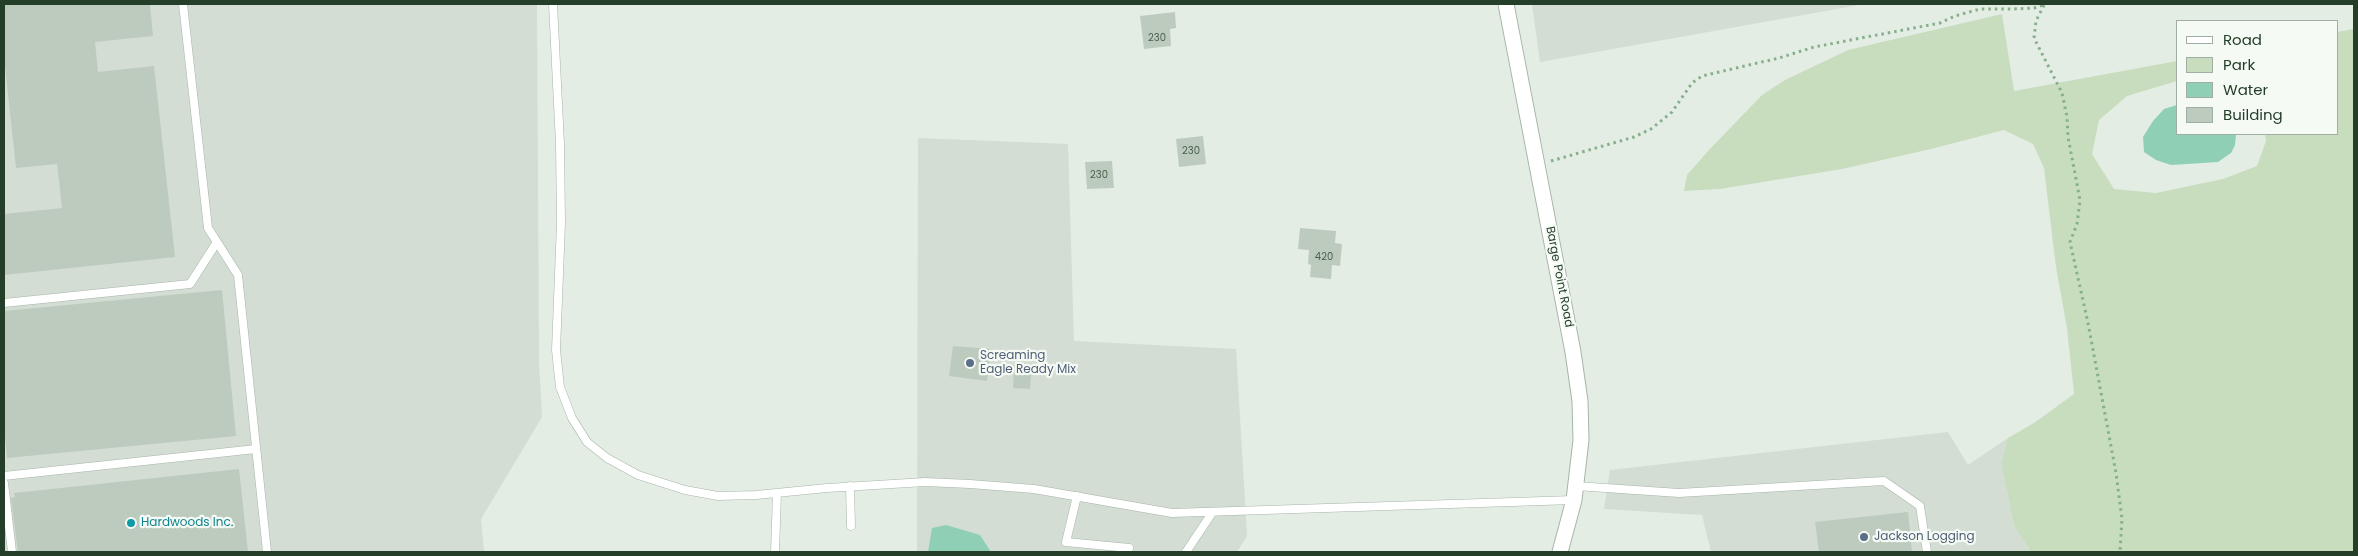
<!DOCTYPE html>
<style>
body{margin:0}
#map{position:relative;width:2358px;height:556px;overflow:hidden;background:#e4ede4;font-family:Poppins,sans-serif}
canvas{display:block}
.frame{position:absolute;inset:0;border:5px solid #243e29;pointer-events:none}
.legend{position:absolute;left:2176px;top:20px;width:162px;height:115px;box-sizing:border-box;background:#f5faf5;border:1px solid #a1afa3;margin:0;padding:6px 9px;list-style:none;font-size:15px;color:#243e29}
.legend li{display:flex;align-items:center;gap:10px;height:25px}
.legend b{width:25px;border:1px solid #a1afa3}
</style>
<div id="map">
<canvas width="2358" height="556"></canvas>
<div class="frame"></div>
<ul class="legend">
<li><b style="height:6px;background:#fff"></b>Road</li>
<li><b style="height:14px;background:#c7ddbe"></b>Park</li>
<li><b style="height:14px;background:#8fcfb6"></b>Water</li>
<li><b style="height:14px;background:#bdcbbe"></b>Building</li>
</ul>
</div>
<script>
const g = document.querySelector('canvas').getContext('2d');
g.lineJoin = 'round';
function paint(path, color) { g.fillStyle = color; g.fill(path, 'evenodd'); }
const toPath = rows => new Path2D(rows.map(r => 'M' + r).join(''));
function strokePath(path, color, width, dash) { g.strokeStyle = color; g.lineWidth = width; g.lineCap = dash ? 'butt' : 'round'; g.setLineDash(dash || []); g.stroke(path); }
function label(font, color, halo, rows, align = 'center') {
  g.font = font + ' Poppins,sans-serif'; g.lineWidth = 4.5; g.setLineDash([]); g.textBaseline = 'middle'; g.strokeStyle = halo; g.fillStyle = color; for (const [text, x, y, turn = 0] of rows) {
    g.save(); g.translate(x, y); g.rotate((+turn || 0) * Math.PI / 180); g.textAlign = isNaN(turn) ? turn : align; if (halo) g.strokeText(text, 0, 0); g.fillText(text, 0, 0); g.restore();
  }
}
paint(toPath([
 [4,4,537,4,539,362,542,417,481,519,484,552,4,552],
 [1532,4,1865,4,1540,62],
 [918,138,1068,144,1074,341,1236,349,1247,536,1237,552,917,552],
 [1948,432,1968,465,2008,438,2001,463,2014,526,2031,552,1711,552,1702,515,1604,509,1610,470]
]), '#d3ddd3');
paint(toPath([
 [2002,14,2014,91,2177,61,2177,81,2127,96,2099,120,2092,154,2114,189,2156,193,2223,179,2257,166,2266,141,2265,134,2337,134,2337,32,2354,29,2354,552,2031,552,2014,526,2001,463,2008,438,2034,423,2074,394,2067,328,2056,267,2044,168,2033,144,2004,130,1931,149,1842,169,1720,189,1684,191,1687,175,1709,150,1762,95,1785,80,1848,50]
]), '#c7ddbe');
paint(toPath([
 [2177,105,2177,134,2236,134,2235,145,2231,153,2218,162,2171,165,2156,160,2144,152,2143,137,2153,121,2164,109],
 [946,525,980,535,991,552,928,552,932,528]
]), '#8fcfb6');
paint(toPath([
 [4,4,150,4,153,36,95,42,98,72,154,66,175,257,4,275,4,214,62,208,57,164,16,168,4,57],
 [1175,12,1176,28,1170,29,1171,46,1144,49,1140,16],
 [1203,136,1206,164,1179,167,1176,139],
 [1112,161,1114,188,1087,189,1085,162],
 [1300,228,1336,231,1335,243,1342,244,1340,266,1332,265,1331,279,1310,277,1311,265,1308,264,1309,250,1298,249],
 [222,290,236,436,7,458,4,425,4,311],
 [953,346,991,349,987,381,949,376],
 [1014,364,1032,365,1030,389,1013,388],
 [239,469,248,552,18,552,11,498,15,497,14,493],
 [1908,512,1912,552,1819,552,1815,522]
]), '#bdcbbe');
const lane = toPath([
 [183,4,208,228,238,275,267,552],
 [553,4,560,144,561,223,556,350,560,387,572,418,587,442,607,458,638,475,685,490,718,496,756,495,827,488,925,482,970,484,1034,489,1172,513,1574,500],
 [4,303,190,284,217,242],
 [4,476,256,449],
 [4,483,12,552],
 [850,486,851,526],
 [1576,486,1679,493,1884,481,1920,506,1927,552],
 [1077,496,1066,542,1129,548,1128,552],
 [775,552,777,493],
 [1186,552,1212,513]
]);
const street = toPath([
 [1506,4,1573,352,1580,401,1581,440,1574,500,1560,552]
]);
strokePath(lane, '#a7b5a8', 9);
strokePath(street, '#a7b5a8', 17);
strokePath(toPath([
 [2044,5,2036,21,2034,38,2062,93,2067,117,2068,137,2080,200,2077,224,2070,242,2088,323,2116,473,2122,519,2120,552],
 [1551,161,1634,137,1651,129,1672,112,1692,83,1702,76,1779,58,1814,47,1940,23,1955,16,1980,9,2014,9,2034,8,2046,4]
]), '#86af8c', 3, [2.5, 4]);
strokePath(lane, '#fff', 8);
strokePath(street, '#fff', 15);
for (const [x, y, r, color] of [
 [970,363,5,"#5c6f8a"],
 [131,523,5,"#0f9aa8"],
 [1864,537,5,"#5c6f8a"]
]) { const dot = new Path2D(); dot.arc(x, y, r, 0, 2 * Math.PI); g.fillStyle = color; g.fill(dot); strokePath(dot, '#f5faf5', 2); }
label('10px', '#4a614e', null, [
 ["230",1157,38],
 ["230",1191,151],
 ["230",1099,175],
 ["420",1324,257]
]);
label('12px', '#243e29', '#f5faf5', [
 ["Barge Point Road",1559,277,79]
]);
label('12px', '#4e5e75', '#f5faf5', [
 ["Screaming",980,356],
 ["Eagle Ready Mix",980,370],
 ["Jackson Logging",1874,537]
], 'left');
label('12px', '#0d838f', '#f5faf5', [
 ["Hardwoods Inc.",141,523]
], 'left');
</script>
